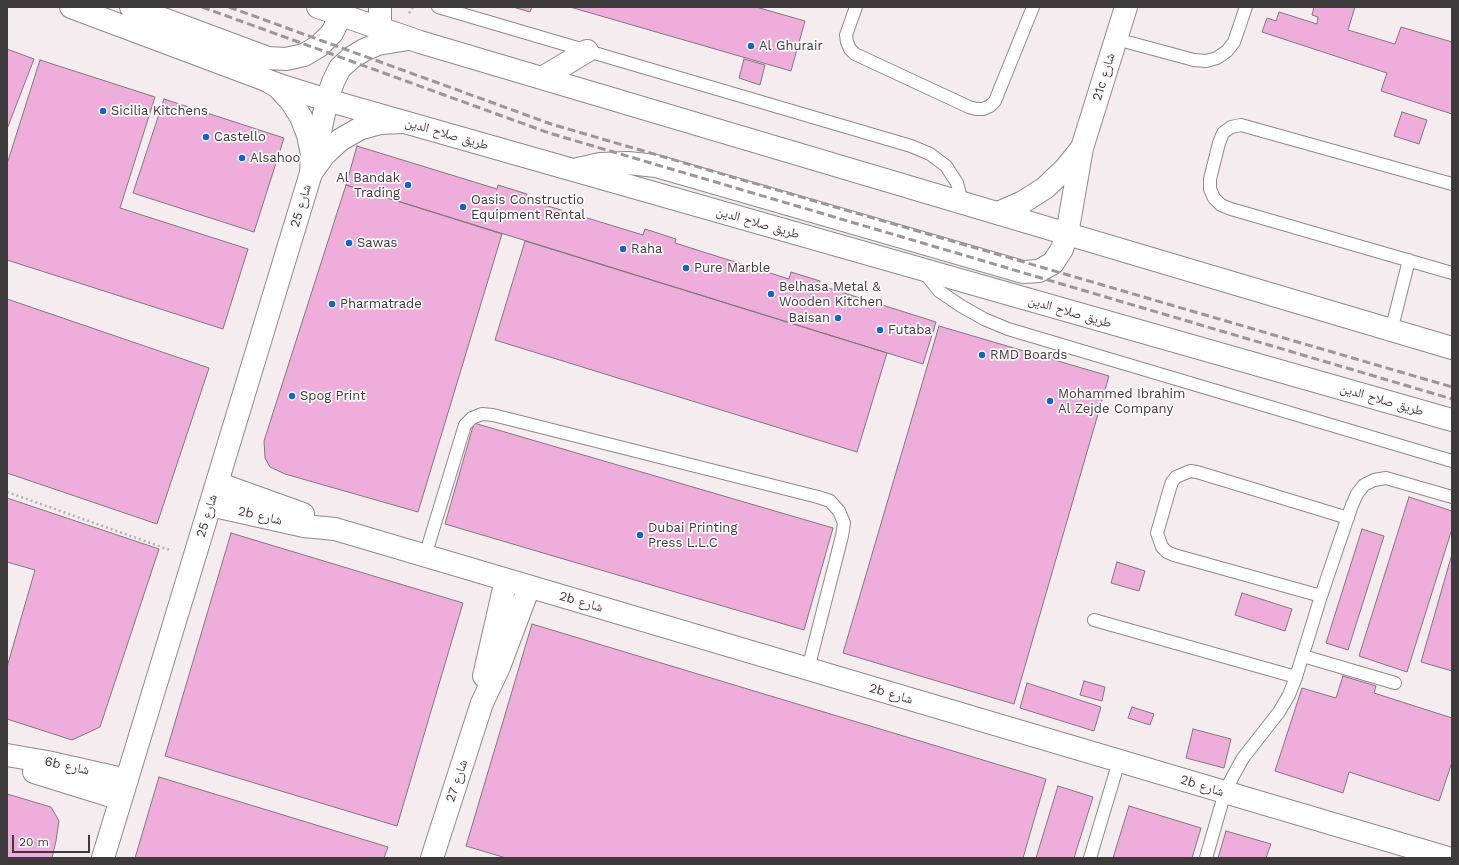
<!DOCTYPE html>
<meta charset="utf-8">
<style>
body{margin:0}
#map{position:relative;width:1459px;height:865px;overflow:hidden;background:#f5ecef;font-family:"Work Sans",sans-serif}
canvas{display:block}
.frame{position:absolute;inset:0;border:8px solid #3d3a3b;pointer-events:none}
.scale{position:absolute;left:12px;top:835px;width:78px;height:18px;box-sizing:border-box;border:2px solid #3d3a3b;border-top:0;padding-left:5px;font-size:12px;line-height:14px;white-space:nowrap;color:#3d3a3b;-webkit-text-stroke:3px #fffbfc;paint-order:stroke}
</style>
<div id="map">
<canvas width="1459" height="865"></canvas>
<div class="frame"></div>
<div class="scale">20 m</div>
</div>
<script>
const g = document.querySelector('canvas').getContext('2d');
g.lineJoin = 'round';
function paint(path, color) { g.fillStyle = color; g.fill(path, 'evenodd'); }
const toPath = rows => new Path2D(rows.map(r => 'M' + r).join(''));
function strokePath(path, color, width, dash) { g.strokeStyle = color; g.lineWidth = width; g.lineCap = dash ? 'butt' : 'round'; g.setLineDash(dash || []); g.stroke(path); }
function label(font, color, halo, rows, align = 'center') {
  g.font = font + ' "Work Sans","Noto Naskh Arabic",sans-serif'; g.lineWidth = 3.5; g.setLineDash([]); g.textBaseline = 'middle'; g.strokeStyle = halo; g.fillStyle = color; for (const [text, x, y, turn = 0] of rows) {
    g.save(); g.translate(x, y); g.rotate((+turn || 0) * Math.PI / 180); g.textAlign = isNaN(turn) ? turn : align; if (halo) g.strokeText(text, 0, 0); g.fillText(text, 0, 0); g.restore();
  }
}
const building = toPath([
 [513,7,532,7,530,12,513,7],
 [570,7,756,7,805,21,791,71,570,7],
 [1314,7,1355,7,1348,30,1395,44,1401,27,1452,42,1452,114,1381,91,1387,73,1262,32,1267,18,1276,21,1279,12,1317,24,1318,17,1312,15,1314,7],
 [7,49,34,59,7,129,7,49],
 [744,59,765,65,760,85,739,78,744,59],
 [40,60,155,97,120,208,248,249,223,329,7,260,7,164,40,60],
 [164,99,284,138,254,232,133,193,164,99],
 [1402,112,1427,120,1419,144,1394,136,1402,112],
 [357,146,497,189,498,185,527,194,525,199,643,235,645,229,676,239,675,243,789,279,791,272,820,281,819,285,936,322,923,364,346,185,357,146],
 [346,185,502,234,418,512,285,474,270,467,265,458,264,441,346,185],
 [525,241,887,353,857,452,495,340,525,241],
 [7,299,209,368,157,524,7,473,7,299],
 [939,326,1109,376,1014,704,843,653,939,326],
 [474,423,833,528,804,630,445,524,474,423],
 [1409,497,1452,511,1452,529,1407,672,1359,656,1409,497],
 [7,498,159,549,100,727,72,740,7,719,7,667,35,570,7,562,7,498],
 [1362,529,1384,536,1348,650,1326,643,1362,529],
 [231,533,463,603,397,826,165,756,231,533],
 [1452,554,1452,671,1421,662,1452,554],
 [1117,562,1145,571,1139,591,1111,583,1117,562],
 [1242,593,1292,609,1285,631,1235,615,1242,593],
 [532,624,1046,779,1023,858,506,858,466,846,532,624],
 [1343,676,1376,686,1374,693,1452,718,1452,762,1439,801,1349,772,1343,793,1275,771,1302,688,1336,698,1343,676],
 [1084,681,1105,687,1102,701,1080,695,1084,681],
 [1027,683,1101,707,1094,731,1020,708,1027,683],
 [1132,707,1154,714,1150,725,1128,718,1132,707],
 [1193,729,1231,739,1224,768,1186,758,1193,729],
 [159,777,388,847,384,858,135,858,159,777],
 [1058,786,1093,797,1074,858,1036,858,1058,786],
 [7,794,51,807,59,821,56,841,52,858,7,858,7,794],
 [1129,806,1201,828,1192,858,1113,858,1129,806],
 [1226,831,1271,844,1266,858,1218,858,1226,831]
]);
paint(building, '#eeadda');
strokePath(building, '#7f787d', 1);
const lane = toPath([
 [438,7,911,146,930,154,946,166,957,183,962,202],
 [856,7,846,35,847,42,850,49,855,54,969,107,976,109,983,109,990,106,995,101,1033,7],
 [1116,39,1194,60,1206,61,1217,58,1227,51,1234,42,1246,7],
 [1452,184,1241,125,1231,127,1223,133,1219,143,1210,179,1210,189,1214,198,1221,205,1231,209,1452,273],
 [923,271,939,291,961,306,984,319,1008,329,1452,461],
 [1391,331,1409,260],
 [425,556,465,425,472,418,482,414,493,415,818,497,830,501,839,511,844,523,842,536,808,669],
 [1321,596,1174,555,1167,552,1162,547,1157,533,1170,488,1172,482,1176,477,1190,471,1197,472,1348,518],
 [1094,620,1296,677],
 [1303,656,1395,683],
 [1090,858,1119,761],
 [1206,858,1225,792,1233,776,1243,758,1279,712,1289,695,1296,677,1321,596,1352,505,1357,494,1364,485,1374,480,1386,478,1452,497]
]);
const street = toPath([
 [311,173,324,155,340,140,359,129,380,123,402,122],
 [998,213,1023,202,1045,188,1065,169,1081,149],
 [1067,234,1082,148,1126,7],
 [217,483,303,514],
 [210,505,304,526,335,529,1448,858],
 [484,676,506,580],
 [7,755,47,762,127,780],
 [34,772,121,799],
 [103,858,311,173,312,154,308,135,301,117,291,101,278,87,268,81],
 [432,858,482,703,499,667,529,587]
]);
const secondary = toPath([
 [71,7,282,86,327,100,1452,420],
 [131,7,268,58,286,59,304,55,319,46,332,33,345,7],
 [318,7,420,42,1452,348],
 [380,7,380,28],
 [542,78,587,51],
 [578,169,600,164,628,163,656,166,1023,272,1039,271,1053,263,1062,249,1067,234],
 [311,173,327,100,333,82,340,68,351,58,364,50,378,44,408,39]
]);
strokePath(lane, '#90888a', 14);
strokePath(street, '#90888a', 24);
strokePath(secondary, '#90888a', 24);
strokePath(toPath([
 [409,13,413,7],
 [7,492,170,550]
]), '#b6afb1', 2.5, [2, 3]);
strokePath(lane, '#fff', 12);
strokePath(street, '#fff', 22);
strokePath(secondary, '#fff', 22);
strokePath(toPath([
 [202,7,549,133,1452,399],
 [229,7,551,124,1452,387]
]), '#9c9698', 3, [8, 4]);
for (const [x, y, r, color] of [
 [751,46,4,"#0b66cf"],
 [103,111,4,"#0b66cf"],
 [206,137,4,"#0b66cf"],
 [242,158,4,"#0b66cf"],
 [408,185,4,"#0b66cf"],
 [463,207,4,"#0b66cf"],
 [349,243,4,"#0b66cf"],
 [623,249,4,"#0b66cf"],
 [686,268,4,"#0b66cf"],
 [771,294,4,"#0b66cf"],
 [332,304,4,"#0b66cf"],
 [838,318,4,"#0b66cf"],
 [880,330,4,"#0b66cf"],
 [982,355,4,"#0b66cf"],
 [292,396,4,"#0b66cf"],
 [1050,401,4,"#0b66cf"],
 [640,535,4,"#0b66cf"]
]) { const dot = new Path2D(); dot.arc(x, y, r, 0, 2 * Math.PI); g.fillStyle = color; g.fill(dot); strokePath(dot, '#fffbfc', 1.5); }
label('13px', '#3d3a3b', '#fffbfc', [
 ["Al Ghurair",759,46],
 ["Sicilia Kitchens",111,111],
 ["Castello",214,137],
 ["Alsahoo",250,158],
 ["Al Bandak",400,178,"right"],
 ["Trading",400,193,"right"],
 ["Oasis Constructio",471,200],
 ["Equipment Rental",471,215],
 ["Sawas",357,243],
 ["Raha",631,249],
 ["Pure Marble",694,268],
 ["Belhasa Metal &",779,287],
 ["Wooden Kitchen",779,302],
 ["Pharmatrade",340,304],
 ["Baisan",830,318,"right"],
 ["Futaba",888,330],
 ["RMD Boards",990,355],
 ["Mohammed Ibrahim",1058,394],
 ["Al Zejde Company",1058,409],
 ["Spog Print",300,396],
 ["Dubai Printing",648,528],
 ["Press L.L.C",648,543]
], 'left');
label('13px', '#3d3a3b', '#fffbfc', [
 ["21c شارع",1104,77,-73],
 ["طريق صلاح الدين",447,134,16],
 ["شارع 25",301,206,-73],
 ["طريق صلاح الدين",758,223,16],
 ["طريق صلاح الدين",1070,312,16],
 ["طريق صلاح الدين",1382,400,16],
 ["شارع 25",207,516,-73],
 ["2b شارع",260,516,13],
 ["2b شارع",581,602,16],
 ["2b شارع",891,694,16],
 ["6b شارع",67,766,12],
 ["شارع 27",457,781,-72],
 ["2b شارع",1202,786,17]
]);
</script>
